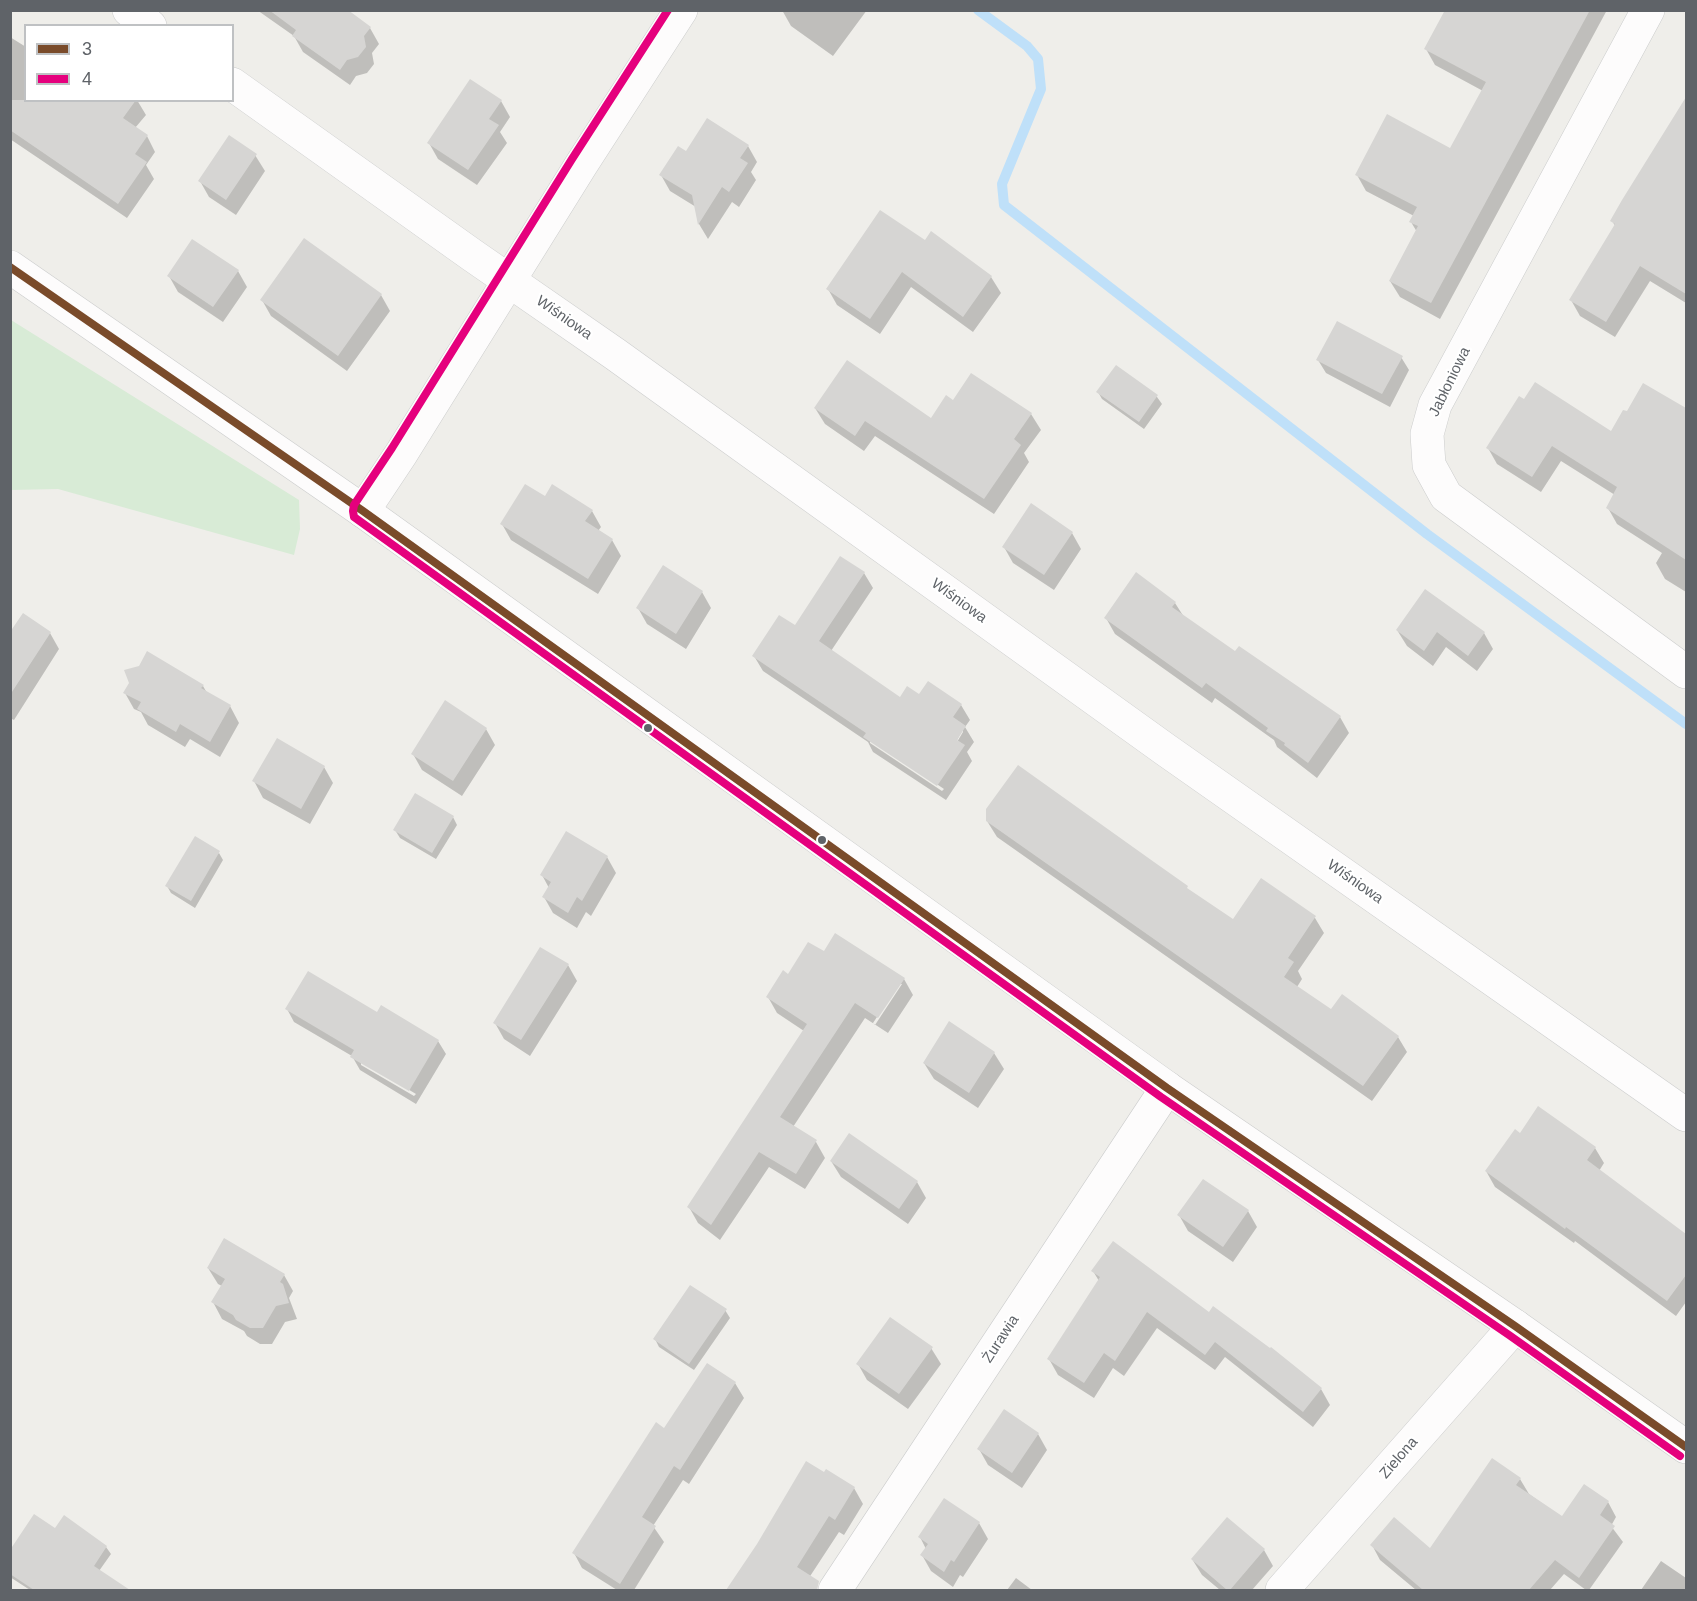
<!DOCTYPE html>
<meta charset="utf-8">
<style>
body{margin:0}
#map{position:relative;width:1697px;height:1601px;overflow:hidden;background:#efeeea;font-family:Helvetica,sans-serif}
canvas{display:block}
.frame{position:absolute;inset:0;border:12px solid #5f6368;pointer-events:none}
.legend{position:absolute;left:24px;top:24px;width:210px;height:78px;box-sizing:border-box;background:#fff;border:2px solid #bfc1c3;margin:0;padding:8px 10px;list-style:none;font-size:18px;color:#5f6368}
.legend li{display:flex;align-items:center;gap:12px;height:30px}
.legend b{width:30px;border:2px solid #bfc1c3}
</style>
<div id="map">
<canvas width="1697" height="1601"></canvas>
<div class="frame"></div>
<ul class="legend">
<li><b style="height:8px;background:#7a4b2a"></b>3</li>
<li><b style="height:8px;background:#e5007d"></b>4</li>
</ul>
</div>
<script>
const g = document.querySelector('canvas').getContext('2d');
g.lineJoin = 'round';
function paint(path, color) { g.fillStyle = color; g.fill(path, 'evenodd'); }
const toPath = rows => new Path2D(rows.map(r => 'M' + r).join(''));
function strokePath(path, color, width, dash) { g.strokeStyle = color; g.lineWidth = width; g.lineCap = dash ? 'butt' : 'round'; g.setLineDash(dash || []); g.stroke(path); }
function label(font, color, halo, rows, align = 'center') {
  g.font = font + ' Helvetica,sans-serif'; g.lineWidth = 4.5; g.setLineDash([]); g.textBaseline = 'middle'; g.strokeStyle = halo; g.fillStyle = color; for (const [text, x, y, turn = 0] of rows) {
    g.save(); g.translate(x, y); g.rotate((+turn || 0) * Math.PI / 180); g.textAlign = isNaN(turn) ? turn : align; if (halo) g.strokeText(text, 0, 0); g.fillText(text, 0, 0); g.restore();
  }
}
paint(toPath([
 [11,320,299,500,300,529,294,555,58,489,11,490]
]), '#d8ebd6');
paint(toPath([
 [257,10,346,10,370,28,379,44,372,53,374,64,367,73,356,76,350,85,303,52,294,36],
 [782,10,867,10,833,56,791,26],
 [1511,10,1607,10,1440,319,1400,297,1390,281,1417,232,1411,222,1414,216,1366,191,1357,175,1450,150,1483,91,1435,65,1426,49],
 [10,37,26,47,26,100,137,100,146,115,135,128,147,136,155,152,146,165,154,179,127,218,10,139],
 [1686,98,1686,220,1677,236,1686,242,1686,303,1650,281,1615,337,1580,316,1571,300,1616,227,1612,221,1623,201],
 [501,101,510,117,500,132,507,143,477,185,438,159,429,143],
 [748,146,757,162,751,172,756,180,739,207,732,202,708,239,699,224,696,207,670,191,661,175,687,153],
 [255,155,265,171,236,215,209,197,200,181],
 [925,242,991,277,1001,293,973,332,911,287,880,334,837,305,828,289],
 [238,271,247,287,223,322,178,292,169,276],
 [381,295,390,311,347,371,271,316,262,300],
 [1401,357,1409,370,1390,407,1326,373,1318,360],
 [1116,367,1157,397,1162,404,1144,429,1102,399,1098,392],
 [972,375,1031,414,1041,430,1024,453,1029,462,994,514,875,436,864,451,825,424,815,408,932,420,954,402],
 [1644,385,1686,409,1686,592,1665,579,1656,563,1662,553,1617,524,1608,508,1615,495,1561,461,1541,492,1497,464,1488,448,1611,433,1627,413],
 [545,498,592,511,601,527,598,531,612,540,621,556,598,594,511,540,502,524],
 [1072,533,1081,549,1054,590,1013,563,1004,547],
 [864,573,873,588,831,651,900,699,919,696,961,705,970,720,965,727,974,742,967,752,972,761,946,800,873,752,868,742,763,671,754,656,795,628],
 [963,727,963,732,954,747],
 [870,739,944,789,942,791,870,743],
 [702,592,711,608,686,649,647,624,638,608],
 [1175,603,1184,617,1236,653,1240,648,1340,717,1349,733,1317,778,1277,747,1274,740,1215,698,1212,703,1115,634,1106,618],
 [1397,630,1484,633,1493,649,1477,671,1446,647,1433,666,1407,646],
 [50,633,59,649,14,720,10,718,10,634],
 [203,686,207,693,230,706,239,723,220,757,190,739,185,747,148,725,141,712,134,709,125,693],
 [486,729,495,745,462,796,422,770,413,754],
 [324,767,333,783,310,824,263,798,254,781],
 [453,817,457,825,436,859,400,838,395,830],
 [987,821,1188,891,1234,921,1315,918,1324,933,1298,971,1302,979,1297,987,1331,1011,1398,1037,1407,1052,1372,1101,997,837],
 [219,853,223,860,195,908,171,893,167,886],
 [607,857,616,873,591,916,586,912,577,928,553,913,544,897,549,888,542,875],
 [824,954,904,979,913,995,888,1033,865,1018,793,1127,816,1142,825,1158,805,1189,769,1167,720,1240,698,1223,689,1207,804,1031,777,1013,768,997,788,976],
 [899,984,902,984,875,1025,873,1023],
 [568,965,577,981,530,1056,504,1039,495,1023],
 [287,1009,377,1014,438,1041,446,1054,416,1104,360,1070,352,1056,294,1022],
 [361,1061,416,1094,414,1096,361,1065],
 [994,1053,1004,1069,978,1108,934,1079,924,1063],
 [1521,1135,1595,1148,1604,1163,1599,1171,1686,1235,1686,1302,1676,1316,1575,1241,1574,1243,1495,1187,1486,1171],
 [831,1161,917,1182,926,1198,908,1224,841,1177],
 [1248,1211,1257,1227,1233,1262,1188,1231,1179,1215],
 [208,1268,284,1275,293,1291,289,1298,297,1319,285,1322,272,1344,260,1344,247,1336,244,1331,222,1319,213,1302,222,1286,218,1284],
 [1093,1271,1209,1314,1321,1389,1330,1405,1313,1427,1225,1357,1215,1370,1157,1328,1124,1376,1113,1368,1094,1398,1058,1375,1049,1359,1099,1281],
 [725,1310,730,1318,694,1370,659,1347,655,1339],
 [931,1348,941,1364,908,1409,867,1380,858,1364],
 [707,1365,735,1383,744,1398,689,1484,683,1480,653,1526,664,1542,634,1590,617,1590,582,1568,574,1553,665,1430],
 [1038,1434,1047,1450,1022,1488,988,1465,979,1449],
 [825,1474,854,1488,863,1504,844,1535,839,1532,801,1590,727,1590,759,1544],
 [1520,1479,1529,1494,1562,1518,1608,1502,1616,1517,1611,1526,1623,1542,1589,1590,1586,1590,1564,1574,1550,1590,1416,1590,1380,1560,1372,1545,1431,1550],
 [979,1523,988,1539,963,1577,960,1575,953,1587,931,1571,922,1555,926,1549,920,1537],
 [55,1530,106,1547,111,1554,99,1571,127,1590,30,1590,10,1577,10,1552],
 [1264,1550,1273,1566,1252,1590,1220,1590,1202,1575,1192,1559],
 [1661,1561,1686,1578,1686,1590,1641,1590],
 [1016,1578,1032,1590,1007,1590]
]), '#0003');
strokePath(toPath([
 [978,10,1027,46,1038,59,1041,89,1002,184,1004,205,1427,534,1686,724]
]), '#bfe0f9', 10);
paint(toPath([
 [269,10,348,10,371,27,364,36,366,47,358,57,347,60,340,70,292,36,296,30],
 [1445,10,1590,10,1431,303,1389,281,1418,226,1409,222,1417,207,1355,175,1387,114,1450,148,1486,82,1424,49],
 [470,79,502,100,489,119,499,125,468,170,427,143],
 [1686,97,1686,294,1640,266,1606,322,1569,300,1615,224,1610,221,1622,200],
 [10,100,136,100,123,118,148,135,135,154,147,162,118,204,10,130],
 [707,118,749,145,740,158,748,163,729,192,722,187,698,225,692,195,659,175,678,146,686,151],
 [229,135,257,154,226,200,198,181],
 [880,210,925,240,931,231,992,276,963,317,902,272,870,319,826,289],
 [304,238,382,294,338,356,260,300],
 [192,239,239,270,213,307,167,276],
 [1337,321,1403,356,1382,394,1316,360],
 [847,360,931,418,946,395,953,400,971,373,1032,413,1014,439,1021,445,984,499,865,421,855,436,814,408],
 [1116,365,1158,395,1139,422,1096,392],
 [1535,382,1611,431,1623,410,1627,411,1643,383,1686,408,1686,560,1606,508,1617,487,1552,446,1532,477,1486,448,1519,396,1524,399],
 [525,484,545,496,552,484,593,510,585,521,613,539,588,579,500,524],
 [1031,503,1073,532,1044,575,1002,547],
 [840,556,865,572,819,641,900,697,907,686,919,694,928,681,962,704,953,717,966,726,957,740,965,745,937,786,863,737,866,733,752,656,779,615,795,625],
 [663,565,703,591,676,634,636,608],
 [1136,572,1176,602,1172,607,1235,651,1239,646,1341,716,1308,763,1284,745,1285,743,1266,731,1268,728,1206,683,1202,688,1104,618],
 [1425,589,1485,632,1468,656,1437,632,1424,651,1396,630],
 [23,613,51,632,10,695,10,632],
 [147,651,204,685,201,688,231,705,210,742,180,724,176,732,137,709,141,702,123,693,129,683,124,670,139,666],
 [445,700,487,728,453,781,411,754],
 [277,738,325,766,301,809,252,781],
 [1018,765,1154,862,1188,886,1187,888,1233,919,1261,878,1316,916,1288,958,1294,962,1284,977,1331,1009,1342,994,1399,1036,1363,1086,986,821,986,809],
 [415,793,454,816,432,853,393,830],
 [566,831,608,856,582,901,577,897,568,913,542,897,551,882,540,875],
 [195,836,220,851,191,901,165,886],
 [835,933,905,978,878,1018,855,1003,780,1117,817,1140,796,1174,759,1152,711,1225,687,1207,807,1024,766,997,783,970,788,974,808,942,824,951],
 [540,947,569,964,521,1040,493,1023],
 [308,971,377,1012,381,1005,439,1040,409,1091,350,1057,354,1050,285,1009],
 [949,1021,995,1052,969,1093,923,1063],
 [1538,1106,1596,1147,1587,1160,1686,1234,1686,1275,1667,1301,1566,1227,1565,1229,1485,1171,1515,1129,1520,1133],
 [849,1133,918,1181,899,1209,830,1161],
 [1203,1179,1249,1210,1223,1247,1177,1215],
 [224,1238,285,1274,280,1282,283,1284,289,1303,276,1306,263,1328,250,1328,236,1320,233,1315,211,1302,225,1279,207,1268],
 [1113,1241,1209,1312,1213,1306,1270,1348,1271,1347,1322,1388,1303,1412,1215,1342,1205,1355,1147,1312,1115,1361,1104,1353,1084,1383,1047,1359,1100,1277,1091,1271],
 [690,1285,727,1309,689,1364,653,1339],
 [890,1317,933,1347,899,1394,856,1364],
 [707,1363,736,1382,680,1470,674,1466,642,1517,656,1526,620,1584,572,1553,656,1422,664,1428],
 [1004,1409,1039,1433,1012,1473,977,1449],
 [1492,1458,1521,1478,1516,1485,1562,1516,1584,1484,1609,1501,1600,1515,1615,1526,1579,1578,1555,1560,1529,1590,1423,1590,1370,1545,1394,1517,1430,1548],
 [806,1461,824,1472,826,1469,855,1487,835,1520,829,1516,797,1567,819,1581,817,1590,726,1590,757,1544],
 [944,1498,980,1522,954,1562,951,1560,944,1572,920,1555,928,1544,918,1537],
 [34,1514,55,1528,64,1515,107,1546,94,1566,130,1590,34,1590,10,1574,10,1550],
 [1227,1517,1265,1549,1230,1590,1227,1590,1191,1559]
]), '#d6d5d3');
const minor = toPath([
 [129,10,150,26],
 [1648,10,1435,405,1427,434,1429,465,1446,496,1686,672],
 [232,84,472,255,615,354,1166,750,1686,1115],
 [363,511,401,454,581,165,681,10],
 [835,1590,1167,1088],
 [1282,1590,1515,1326]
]);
const tertiary = toPath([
 [10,267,363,511,1167,1088,1515,1326,1686,1447]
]);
strokePath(minor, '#cbcccc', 34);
strokePath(tertiary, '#cbcccc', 34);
strokePath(minor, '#fdfcfc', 33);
strokePath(tertiary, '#fdfcfc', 33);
strokePath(toPath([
 [10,267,363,511,1167,1088,1515,1326,1686,1447]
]), '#7a4b2a', 8);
strokePath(toPath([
 [668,10,572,159,392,448,354,505,353,511,354,517,1161,1097,1509,1335,1680,1456]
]), '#e5007d', 8);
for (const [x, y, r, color] of [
 [648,728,5,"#5f6368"],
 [822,840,5,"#5f6368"]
]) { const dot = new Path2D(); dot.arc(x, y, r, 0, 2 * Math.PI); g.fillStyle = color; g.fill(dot); strokePath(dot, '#fff', 2); }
label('15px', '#5f6368', '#fff', [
 ["Wiśniowa",564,318,35],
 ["Jabłoniowa",1450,382,-64],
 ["Wiśniowa",959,601,36],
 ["Wiśniowa",1355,882,35],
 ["Żurawia",1001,1339,-57],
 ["Zielona",1399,1458,-49]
]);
</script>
